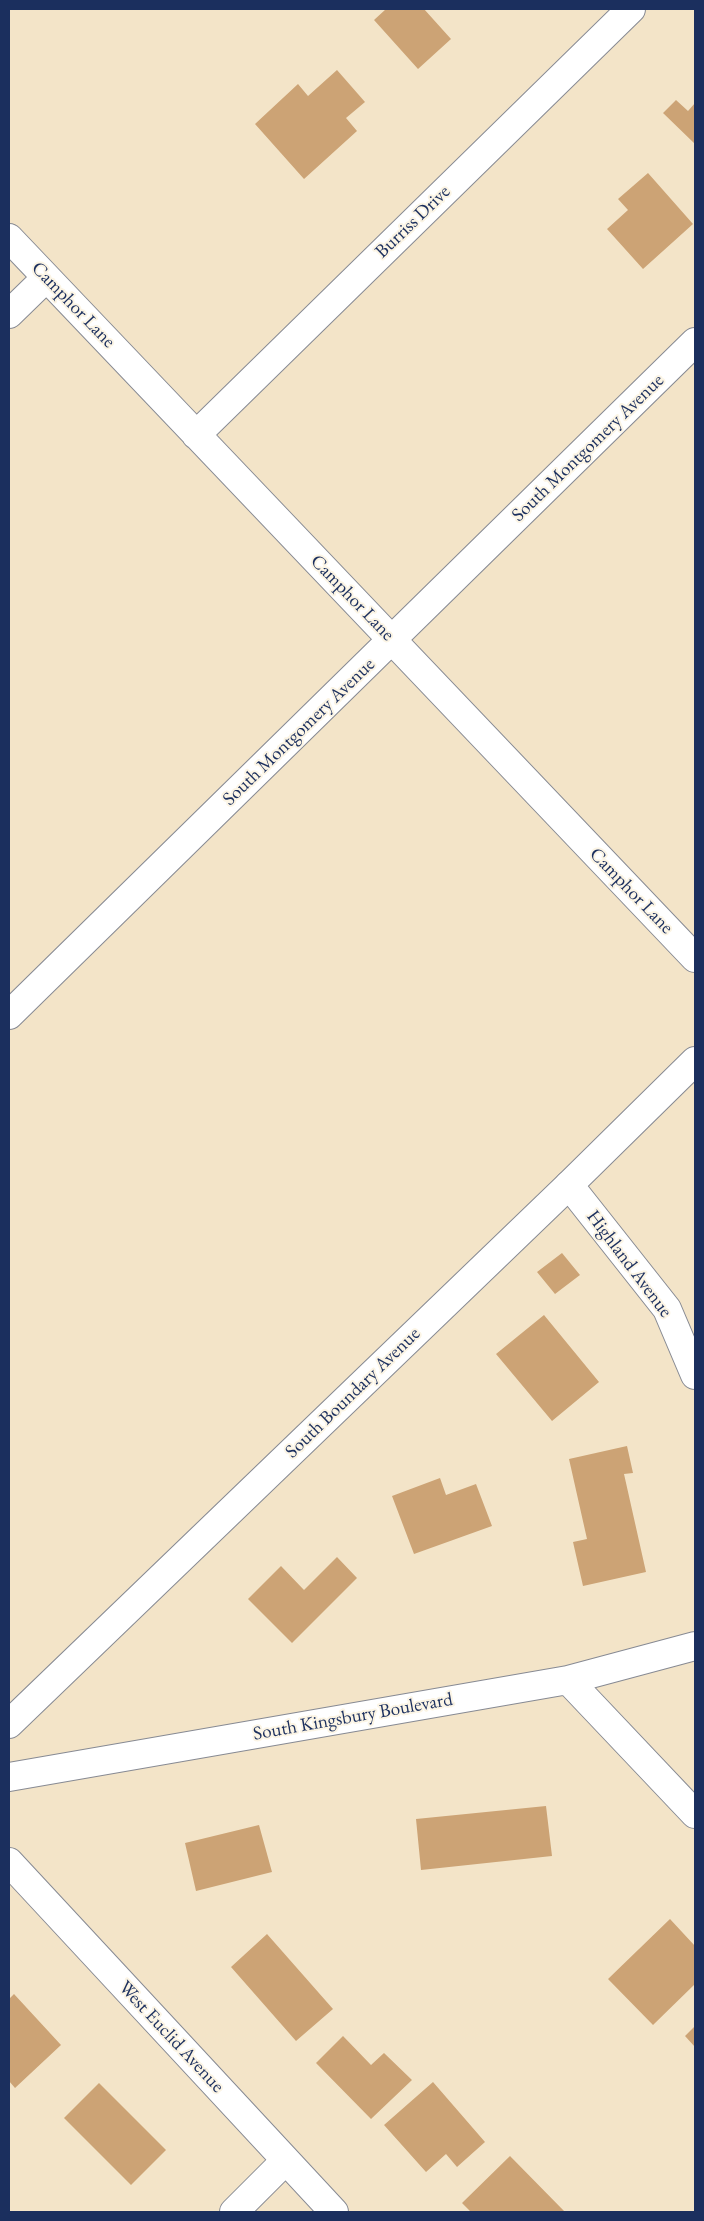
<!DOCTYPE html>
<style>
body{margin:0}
#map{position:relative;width:704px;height:2221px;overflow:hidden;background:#f3e4c8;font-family:"EB Garamond",serif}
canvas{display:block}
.frame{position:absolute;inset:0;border:10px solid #1b2f5e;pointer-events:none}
</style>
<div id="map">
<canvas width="704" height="2221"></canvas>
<div class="frame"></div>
</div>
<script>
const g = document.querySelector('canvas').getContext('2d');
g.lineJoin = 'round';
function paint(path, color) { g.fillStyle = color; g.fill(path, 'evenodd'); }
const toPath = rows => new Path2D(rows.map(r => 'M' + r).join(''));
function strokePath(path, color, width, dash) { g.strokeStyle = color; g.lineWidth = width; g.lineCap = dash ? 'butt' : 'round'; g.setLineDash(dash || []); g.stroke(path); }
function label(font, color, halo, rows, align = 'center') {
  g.font = font + ' "EB Garamond",serif'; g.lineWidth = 4; g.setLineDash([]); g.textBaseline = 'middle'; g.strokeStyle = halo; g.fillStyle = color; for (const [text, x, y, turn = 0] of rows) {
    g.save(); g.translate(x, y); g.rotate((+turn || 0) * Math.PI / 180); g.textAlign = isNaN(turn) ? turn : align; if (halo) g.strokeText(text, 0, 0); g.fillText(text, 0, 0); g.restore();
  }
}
paint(toPath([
 [386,9,424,9,451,39,418,69,374,20],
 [337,70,365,102,346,118,357,131,304,179,255,124,298,84,308,96],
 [676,100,688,111,695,103,695,144,663,113],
 [648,173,693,224,643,269,607,229,628,210,618,199],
 [562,1253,580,1275,555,1294,537,1272],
 [544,1315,599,1382,552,1421,496,1354],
 [627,1446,633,1473,624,1474,646,1572,583,1586,573,1542,587,1539,569,1459],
 [440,1478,446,1495,476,1484,492,1526,414,1554,392,1496],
 [337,1557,357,1578,292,1643,248,1599,281,1566,304,1590],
 [546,1806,552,1856,421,1870,416,1819],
 [259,1825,272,1872,196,1891,185,1843],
 [670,1919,695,1946,695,1984,653,2025,608,1979],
 [267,1934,333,2009,296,2041,231,1967],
 [14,1994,61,2045,15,2088,9,2081,9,1999],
 [695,2026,695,2047,685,2036],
 [343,2036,371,2065,384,2053,412,2080,371,2119,316,2063],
 [433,2082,485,2142,457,2167,446,2154,426,2172,384,2125],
 [99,2083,166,2150,131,2185,64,2118],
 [510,2156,565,2212,471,2212,462,2203]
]), '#cca375');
const street = toPath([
 [9,238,695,958],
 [9,314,46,278],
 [196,435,631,9],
 [9,1015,695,342],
 [569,1185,667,1309,695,1375],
 [568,1680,695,1814],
 [9,1777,568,1680,695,1646],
 [234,2212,285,2161]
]);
const secondary = toPath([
 [9,1724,569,1185,695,1061],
 [9,1862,334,2212]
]);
strokePath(street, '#878a93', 30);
strokePath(secondary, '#878a93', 30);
strokePath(street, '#fff', 28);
strokePath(secondary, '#fff', 28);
label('19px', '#1b2f5e', '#fcf5e5', [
 ["Burriss Drive",413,222,-44],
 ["Camphor Lane",73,305,46],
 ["South Montgomery Avenue",588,448,-44],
 ["Camphor Lane",352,598,46],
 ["South Montgomery Avenue",299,732,-44],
 ["Camphor Lane",631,891,46],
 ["Highland Avenue",629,1264,53],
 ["South Boundary Avenue",353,1393,-44],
 ["South Kingsbury Boulevard",353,1717,-10],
 ["West Euclid Avenue",171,2037,47]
]);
</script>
